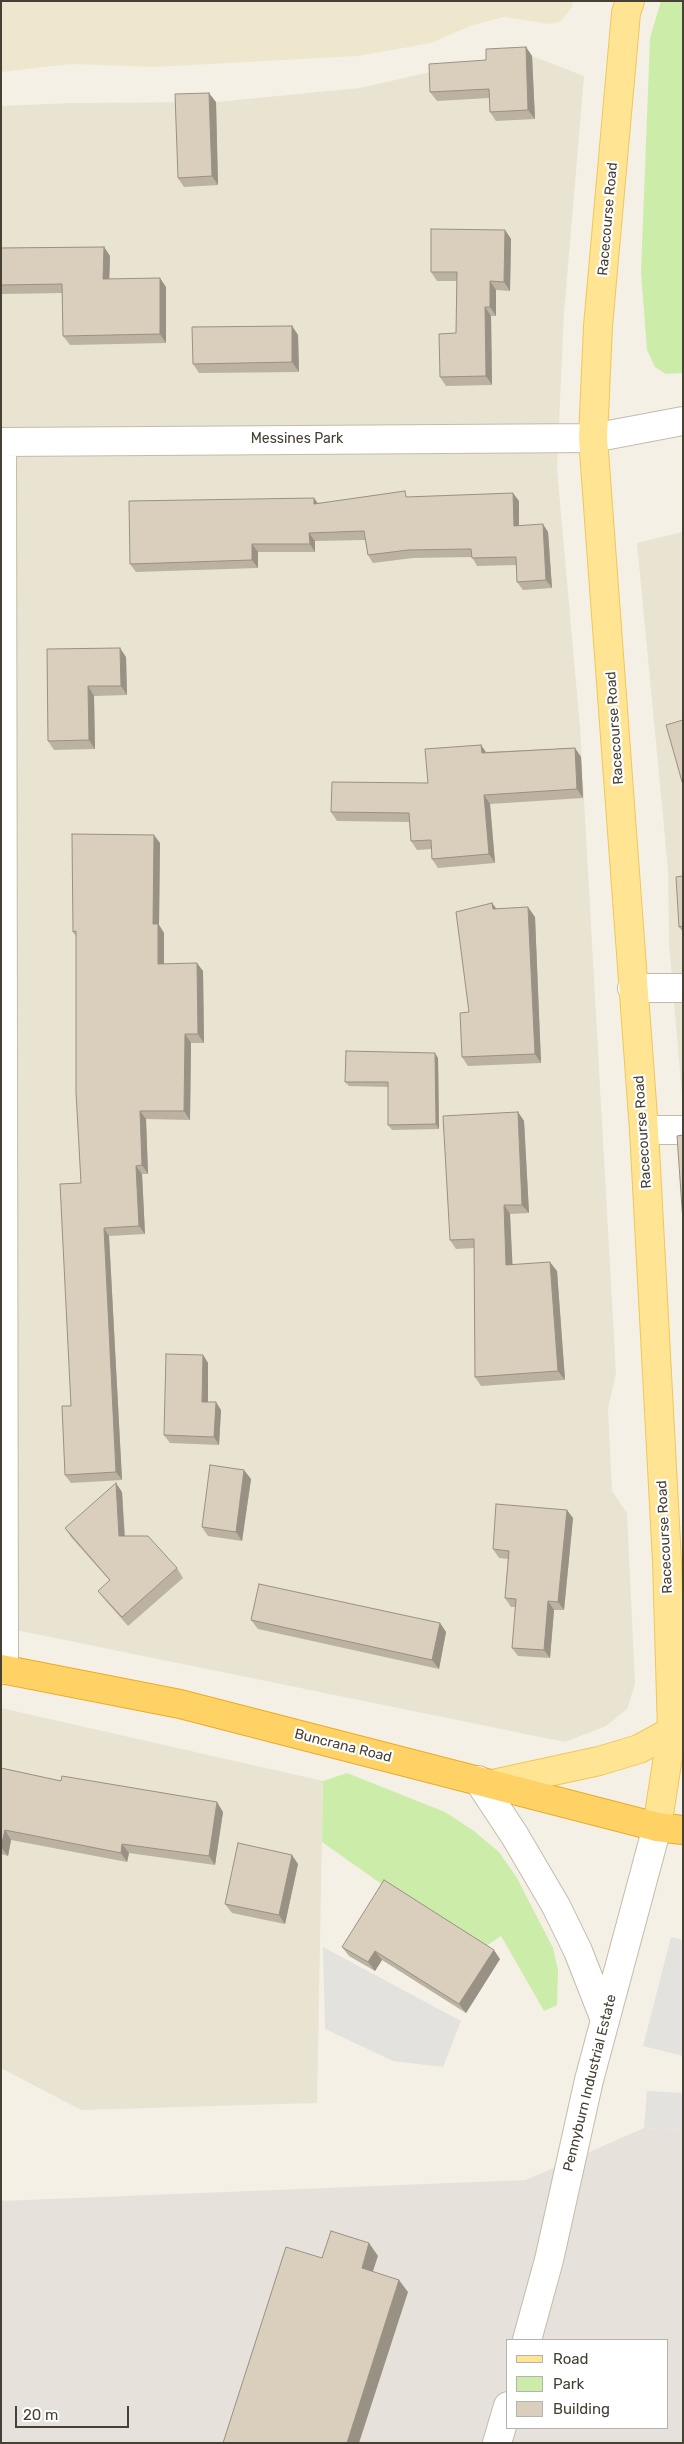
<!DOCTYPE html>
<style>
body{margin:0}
#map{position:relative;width:684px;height:2444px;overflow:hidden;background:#f4f0e5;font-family:Rubik,sans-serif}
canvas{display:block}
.frame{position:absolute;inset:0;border:2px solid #474034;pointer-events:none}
.legend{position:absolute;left:506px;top:2339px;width:162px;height:90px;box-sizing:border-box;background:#fff;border:1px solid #b5b3ae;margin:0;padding:6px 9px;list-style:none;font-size:15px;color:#474034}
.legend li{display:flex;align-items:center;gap:10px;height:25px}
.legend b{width:25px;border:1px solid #b5b3ae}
.scale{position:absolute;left:15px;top:2406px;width:114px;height:22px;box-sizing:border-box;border:2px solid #474034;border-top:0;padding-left:6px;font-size:15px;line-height:18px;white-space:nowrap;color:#474034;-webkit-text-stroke:4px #fff;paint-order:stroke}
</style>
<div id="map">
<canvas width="684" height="2444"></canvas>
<div class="frame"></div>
<ul class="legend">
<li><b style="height:6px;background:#ffe493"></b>Road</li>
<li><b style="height:14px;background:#cceda9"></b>Park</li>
<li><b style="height:14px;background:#dacfbc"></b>Building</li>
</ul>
<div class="scale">20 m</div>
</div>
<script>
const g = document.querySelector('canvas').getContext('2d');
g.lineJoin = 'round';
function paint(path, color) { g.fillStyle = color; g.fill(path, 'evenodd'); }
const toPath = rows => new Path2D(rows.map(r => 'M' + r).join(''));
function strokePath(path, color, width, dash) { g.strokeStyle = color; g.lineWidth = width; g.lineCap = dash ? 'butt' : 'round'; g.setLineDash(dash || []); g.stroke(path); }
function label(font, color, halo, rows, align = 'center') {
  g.font = font + ' Rubik,sans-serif'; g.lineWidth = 4.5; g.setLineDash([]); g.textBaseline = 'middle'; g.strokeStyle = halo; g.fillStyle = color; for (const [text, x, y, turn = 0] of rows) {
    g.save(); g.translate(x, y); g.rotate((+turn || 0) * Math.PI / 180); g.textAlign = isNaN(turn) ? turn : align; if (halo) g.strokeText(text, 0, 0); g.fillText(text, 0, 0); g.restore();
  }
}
paint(toPath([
 [532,56,584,76,564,313,557,469,580,727,616,1374,608,1409,612,1491,627,1513,635,1684,627,1709,606,1726,565,1742,1,1627,1,106,71,103,216,102,360,88,492,58],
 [683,532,683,1107,669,943,668,869,637,543],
 [1,1708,323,1781,317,2103,81,2110,1,2068]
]), '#e9e3d2');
paint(toPath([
 [644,2128,683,2130,683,2443,1,2443,1,2201,526,2180],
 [508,2340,668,2340,668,2428,508,2428]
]), '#e6e1da');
paint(toPath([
 [1,1,573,1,572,7,561,21,550,24,504,17,470,26,431,43,358,56,154,67,71,64,1,72]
]), '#efe7cd');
paint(toPath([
 [661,1,683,1,683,373,666,374,655,367,647,350,641,273,650,38],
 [347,1773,445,1812,474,1831,499,1852,517,1878,553,1948,558,1970,557,2005,544,2011,501,1936,483,1948,390,1890,322,1842,323,1781]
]), '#cceda9');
paint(toPath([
 [671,1937,683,1940,683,2056,643,2046],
 [323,1947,461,2021,443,2067,393,2061,325,2029],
 [647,2091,683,2093,683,2130,644,2128]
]), '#e4e2de');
const minor = toPath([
 [632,988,683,988],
 [644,1130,683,1130],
 [4,1670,2,442,593,438,683,421],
 [478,1780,515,1836,556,1906,578,1951,605,2020],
 [527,2340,549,2260,589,2080,657,1827],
 [497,2443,508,2406]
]);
const major = toPath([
 [630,1,626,13,598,326,593,438,644,1130,667,1561,672,1731,657,1827],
 [493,1784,599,1761,639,1749,672,1731]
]);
const highway = toPath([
 [1,1669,180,1704,657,1827,683,1830]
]);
strokePath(minor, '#c4bbaa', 30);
strokePath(major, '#efc758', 30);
strokePath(highway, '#ecab27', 30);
strokePath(minor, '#fff', 28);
strokePath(major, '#ffe493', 28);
strokePath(highway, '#ffd265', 28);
paint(toPath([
 [526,47,532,56,535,119,496,121,490,112,489,98,437,101,430,92,486,60],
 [216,102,218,185,184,187,178,178],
 [505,230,511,239,510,291,496,290,496,316,491,316,492,385,446,386,440,377,456,333,457,281,437,281,431,272],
 [104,247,110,256,109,279,166,287,166,343,70,345,63,336,62,293,1,294,1,248],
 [292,326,298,335,299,372,199,373,193,364],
 [409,497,519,501,519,525,548,532,552,588,523,590,517,582,516,565,477,566,472,557,413,558,373,563,368,555,365,540,315,541,315,552,258,552,258,568,136,572,130,564,314,498,318,503],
 [47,649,126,657,127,695,94,696,95,749,54,750,48,741],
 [481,745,486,752,575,748,581,757,583,798,490,804,495,863,438,868,432,859,431,849,417,850,411,841,409,822,337,821,331,812,428,783],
 [160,843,159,925,164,933,164,964,203,971,204,1043,191,1043,190,1120,146,1119,148,1174,142,1174,145,1234,109,1236,122,1480,71,1483,65,1475,71,1406,81,1183,76,936,73,932],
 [683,876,683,932,679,927],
 [497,909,535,917,541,1063,468,1066,462,1057,469,1012],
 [438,1058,439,1129,392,1130,388,1125,388,1087,349,1086,345,1082],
 [518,1112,524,1121,529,1213,510,1214,512,1265,557,1271,565,1380,481,1386,475,1377,474,1248,456,1249,450,1240],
 [203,1355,208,1363,208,1402,221,1410,219,1445,170,1443,164,1435],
 [251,1479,242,1541,208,1536,202,1527],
 [122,1492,125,1536,177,1568,183,1578,128,1626,105,1600,98,1591,110,1581,71,1537,65,1528],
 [573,1518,564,1610,554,1610,550,1658,518,1656,512,1648,516,1607,511,1607,505,1598,508,1559,499,1558,493,1549],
 [251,1620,440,1623,446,1632,439,1669,258,1629],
 [1,1768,61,1781,223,1812,215,1865,129,1853,127,1862,11,1840,8,1856,1,1854],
 [298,1864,285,1924,232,1913,225,1904],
 [342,1947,500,1959,466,2013,382,1960,375,1971,349,1956]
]), '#bbb2a2');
paint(toPath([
 [526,47,532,56,535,119,528,110],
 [209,93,216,102,218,185,212,176],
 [505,230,511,239,510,291,504,282],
 [104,247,110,256,109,288,103,279],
 [160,278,166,287,166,343,160,334],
 [490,281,496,290,496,316,490,307],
 [485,307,491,316,492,385,486,376],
 [292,326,298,335,299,372,292,362],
 [513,493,519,501,519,534,514,526],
 [314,498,319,506,314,504],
 [543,524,548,532,552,588,546,580],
 [309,533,315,541,315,552,310,544],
 [252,544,258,552,258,568,252,560],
 [120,648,126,657,127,695,121,686],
 [88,686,94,696,95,749,89,740],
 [481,745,487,754,482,753],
 [575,748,581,757,583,798,577,789],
 [484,795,490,804,495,863,489,854],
 [154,835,160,843,159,925,164,933,164,972,158,964,153,924],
 [492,903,499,912,493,909],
 [528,907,535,917,541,1063,535,1054],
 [197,963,203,971,204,1043,198,1034],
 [185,1034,191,1043,190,1120,184,1111],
 [435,1053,438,1058,439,1129,436,1124],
 [140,1111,146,1119,148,1174,142,1165],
 [518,1112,524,1121,529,1213,522,1205],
 [136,1166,142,1174,145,1234,139,1226],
 [504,1205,510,1214,513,1274,506,1265],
 [104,1228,109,1236,122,1480,116,1472],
 [550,1262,557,1271,565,1380,558,1371],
 [203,1355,208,1363,208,1410,202,1402],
 [216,1402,221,1410,219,1445,214,1437],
 [244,1470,251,1479,242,1541,236,1532],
 [116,1483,122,1492,125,1546,119,1536],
 [567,1510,573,1518,564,1610,558,1602],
 [548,1601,554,1610,550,1658,544,1650],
 [440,1623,446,1632,439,1669,432,1660],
 [217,1802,223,1812,215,1865,209,1856],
 [5,1830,11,1840,8,1856,1,1847],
 [122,1844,129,1853,127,1862,121,1853],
 [292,1855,298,1864,285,1924,279,1915],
 [494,1950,500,1959,466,2013,459,2004],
 [375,1951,382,1960,375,1971,368,1962],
 [369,2243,378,2256,370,2280,362,2268],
 [399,2280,408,2292,359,2443,347,2443]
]), '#999184');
const building = toPath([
 [526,47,528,110,490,112,489,89,430,92,429,64,486,60,486,49,526,47],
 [209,93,212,176,178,178,175,94,209,93],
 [431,229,505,230,504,282,490,281,490,307,485,307,486,376,440,377,439,334,456,333,457,272,431,272,431,229],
 [104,247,103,279,160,278,160,334,63,336,62,284,1,285,1,248,104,247],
 [292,326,292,362,193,364,192,327,292,326],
 [405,491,406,497,513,493,514,526,543,524,546,580,517,582,516,557,472,558,471,549,408,550,368,555,364,531,309,533,310,544,252,544,252,560,130,564,129,501,314,498,314,504,405,491],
 [120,648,121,686,88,686,89,740,48,741,47,649,120,648],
 [683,720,683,785,666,725,683,720],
 [481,745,482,753,575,748,577,789,484,795,489,854,432,859,431,840,411,841,409,813,331,812,332,782,428,783,425,749,481,745],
 [72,834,154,835,153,924,158,924,158,964,197,963,198,1034,185,1034,184,1111,140,1111,142,1165,136,1166,139,1226,104,1228,116,1472,65,1475,62,1406,71,1406,60,1184,81,1183,76,1092,76,931,73,932,72,834],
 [683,876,683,926,679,927,676,877,683,876],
 [492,903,493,909,528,907,535,1054,462,1057,460,1013,469,1012,456,912,492,903],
 [346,1051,435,1053,436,1124,388,1125,388,1082,345,1082,346,1051],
 [518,1112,522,1205,504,1205,506,1265,550,1262,558,1371,475,1377,474,1239,450,1240,443,1116,518,1112],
 [683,1135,683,1222,677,1136,683,1135],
 [166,1354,203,1355,202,1402,216,1402,214,1437,164,1435,166,1354],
 [210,1465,244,1470,236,1532,202,1527,210,1465],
 [116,1483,119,1536,148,1536,177,1568,122,1617,98,1591,110,1580,65,1528,116,1483],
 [496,1504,567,1510,558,1602,548,1601,544,1650,512,1648,516,1599,505,1598,509,1551,493,1549,496,1504],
 [259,1584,440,1623,432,1660,251,1620,259,1584],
 [1,1768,61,1781,62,1776,217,1802,209,1856,122,1844,121,1853,5,1830,1,1847,1,1768],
 [238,1843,292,1855,279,1915,225,1904,238,1843],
 [384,1880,494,1950,459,2004,375,1951,368,1962,342,1947,384,1880],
 [331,2231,369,2243,362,2268,399,2280,347,2443,223,2443,286,2247,322,2258,331,2231]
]);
paint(building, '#dacfbc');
strokePath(building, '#999184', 1);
label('14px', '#474034', '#fff', [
 ["Racecourse Road",608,219,-85],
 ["Messines Park",297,439],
 ["Racecourse Road",615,728,-94],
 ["Racecourse Road",643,1132,-94],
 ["Racecourse Road",665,1537,-93],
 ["Buncrana Road",343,1746,14],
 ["Pennyburn Industrial Estate",590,2083,-76]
]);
</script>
